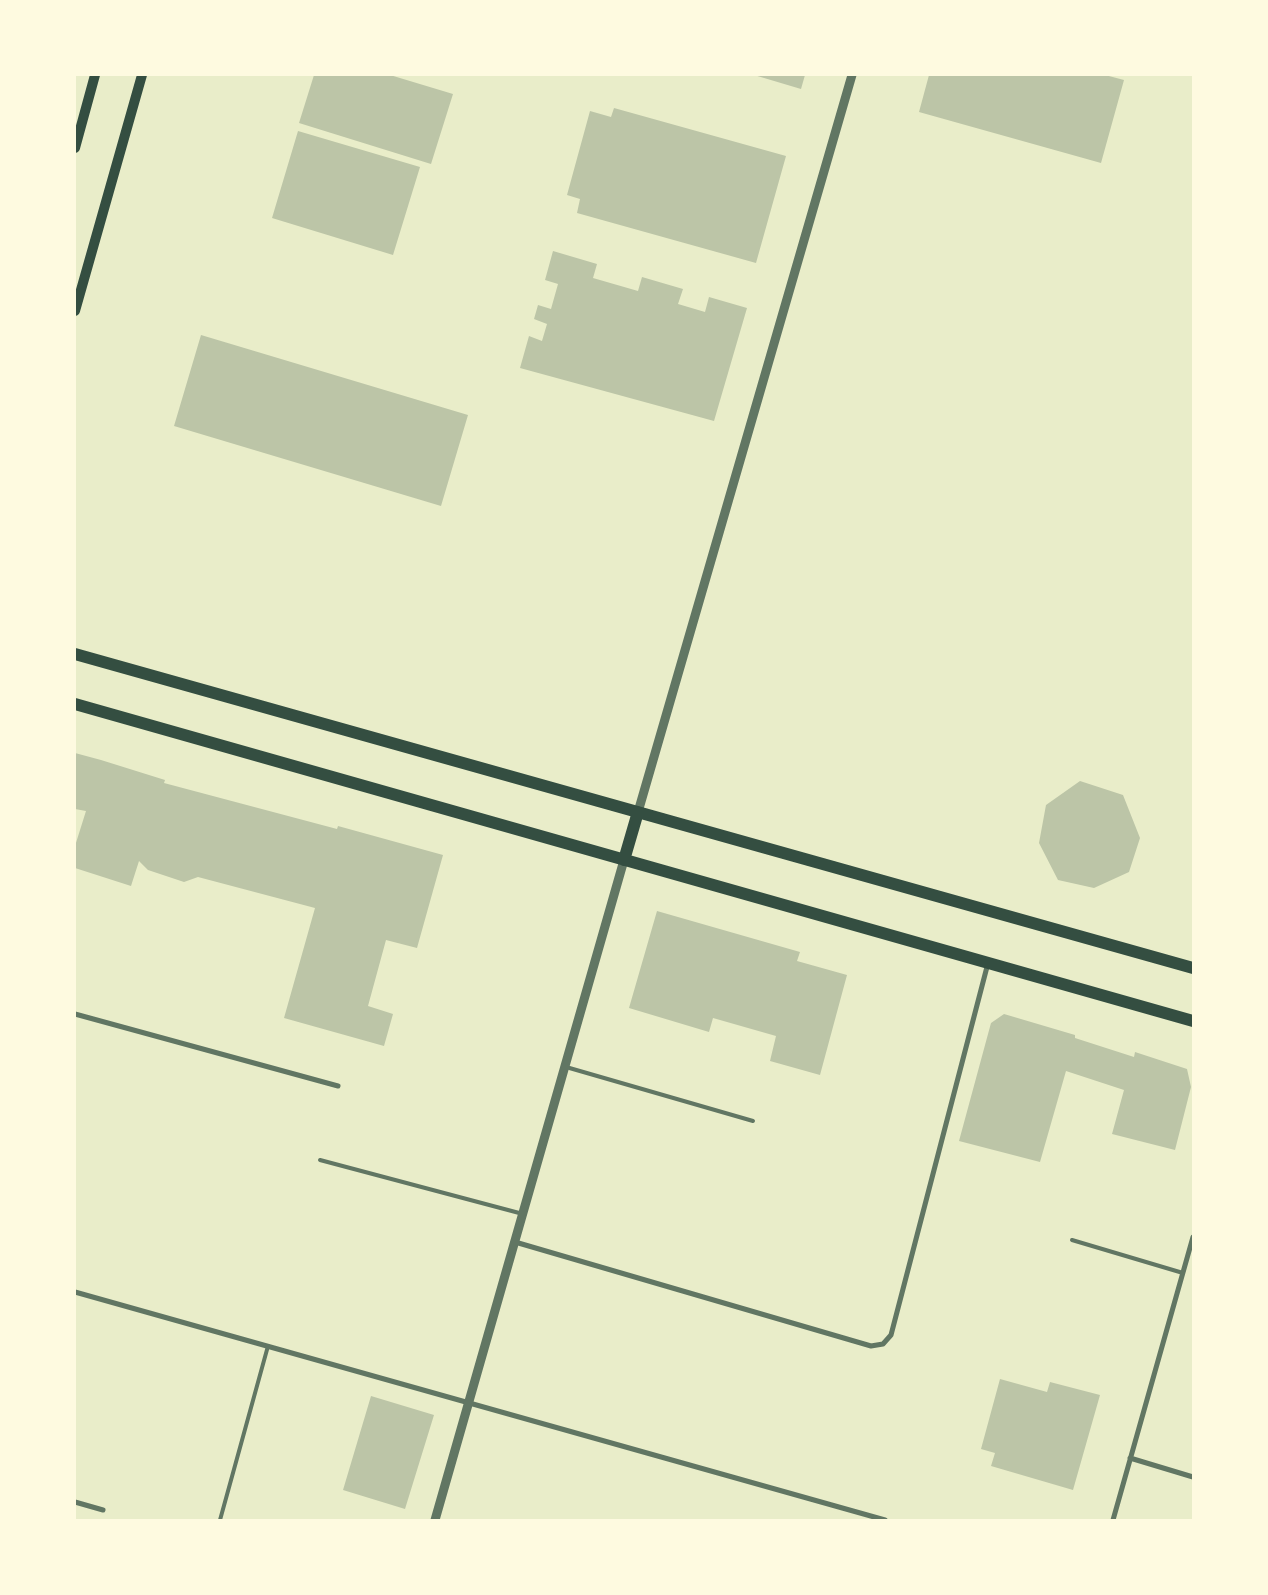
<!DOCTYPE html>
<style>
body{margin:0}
#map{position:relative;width:1268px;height:1595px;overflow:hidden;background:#e9edc9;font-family:Overpass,sans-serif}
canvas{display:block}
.frame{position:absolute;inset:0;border:76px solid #fefae0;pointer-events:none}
</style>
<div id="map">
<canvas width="1268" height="1595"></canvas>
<div class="frame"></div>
</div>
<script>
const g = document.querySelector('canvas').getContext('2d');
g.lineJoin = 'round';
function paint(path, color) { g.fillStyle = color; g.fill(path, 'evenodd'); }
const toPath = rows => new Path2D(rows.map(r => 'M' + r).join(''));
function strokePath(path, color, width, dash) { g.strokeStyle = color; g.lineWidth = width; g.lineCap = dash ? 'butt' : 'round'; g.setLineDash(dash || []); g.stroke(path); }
paint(toPath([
 [314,75,390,75,453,94,431,164,299,123],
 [754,75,805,75,801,89],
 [929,75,1105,75,1124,80,1101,163,919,112],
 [614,108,786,156,756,263,577,213,580,199,567,195,590,111,611,117],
 [298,131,420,167,393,255,272,218],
 [553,251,597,264,593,278,638,291,642,277,683,289,678,304,705,312,709,297,747,308,714,421,520,368,529,336,542,341,547,324,534,319,538,305,551,309,558,284,545,280],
 [201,335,468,415,441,506,174,426],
 [75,753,101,760,165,780,164,783,337,829,338,826,443,855,417,948,386,940,368,1006,393,1014,384,1046,284,1018,315,908,198,877,184,882,148,870,139,861,131,886,75,868,75,846,86,811,75,809],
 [1080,781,1123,795,1140,838,1129,872,1094,888,1058,880,1039,843,1046,805],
 [657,911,800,952,797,961,847,975,820,1075,770,1061,776,1036,713,1018,709,1032,629,1008],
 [1004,1014,1075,1035,1075,1038,1134,1057,1135,1052,1187,1069,1191,1087,1175,1150,1112,1134,1124,1090,1066,1071,1040,1162,959,1141,991,1023],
 [1000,1379,1047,1392,1050,1382,1100,1395,1073,1490,991,1466,995,1453,981,1449],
 [371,1396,434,1415,405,1509,343,1490]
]), '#bcc5a7');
strokePath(toPath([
 [566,1067,753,1121],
 [320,1160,523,1214],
 [1072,1240,1183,1273],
 [220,1520,268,1346]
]), '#617663', 4);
strokePath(toPath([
 [75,1014,338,1086],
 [515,1242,871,1346,883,1344,891,1335,988,963],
 [75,1292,885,1520],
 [1130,1458,1193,1477],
 [75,1502,103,1510],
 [1113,1520,1193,1237]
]), '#617663', 5);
strokePath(toPath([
 [638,812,852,75],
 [435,1520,624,860]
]), '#617663', 9);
strokePath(toPath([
 [75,148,95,75],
 [75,311,142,75]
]), '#344e41', 10);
strokePath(toPath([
 [75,654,1193,968],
 [75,704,1193,1021],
 [624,860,638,812]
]), '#344e41', 12);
</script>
